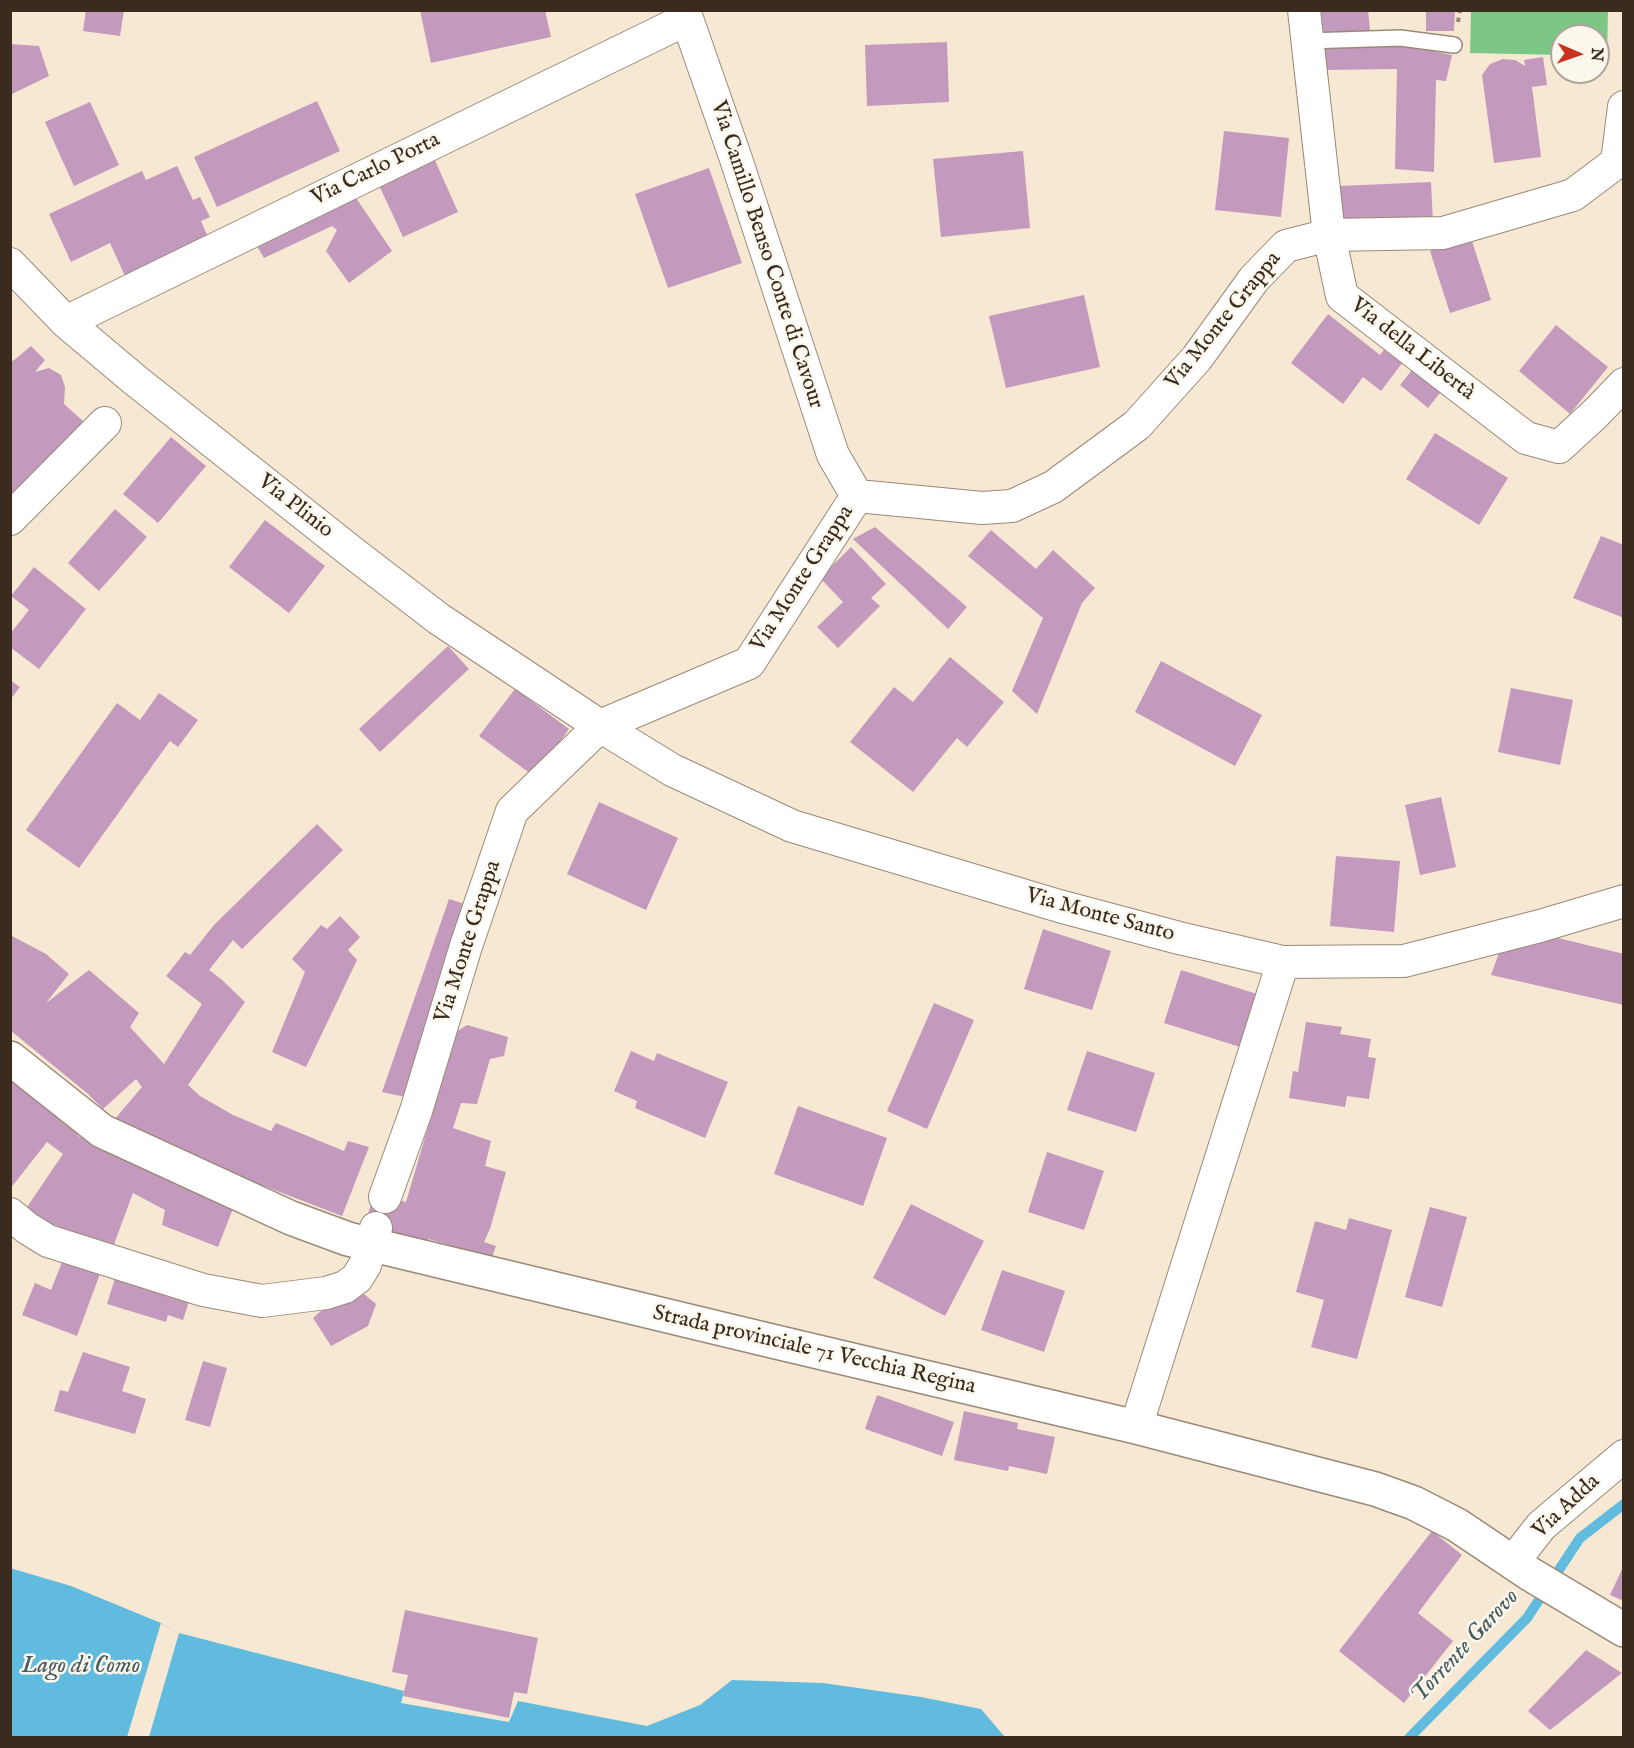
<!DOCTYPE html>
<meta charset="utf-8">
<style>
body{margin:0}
#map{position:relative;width:1634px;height:1748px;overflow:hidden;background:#f7e8d3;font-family:"IM FELL English",serif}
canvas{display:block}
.frame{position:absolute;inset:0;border:12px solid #3b2a1e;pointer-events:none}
.north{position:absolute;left:1550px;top:24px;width:60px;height:60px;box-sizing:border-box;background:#fbf7ec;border:2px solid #aea59a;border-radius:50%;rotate:92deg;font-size:16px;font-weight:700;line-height:24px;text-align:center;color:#3b2a1e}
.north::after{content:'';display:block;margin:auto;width:21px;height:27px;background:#c8321e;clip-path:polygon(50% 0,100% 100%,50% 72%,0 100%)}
</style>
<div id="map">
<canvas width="1634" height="1748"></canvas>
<div class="frame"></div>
<div class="north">N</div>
</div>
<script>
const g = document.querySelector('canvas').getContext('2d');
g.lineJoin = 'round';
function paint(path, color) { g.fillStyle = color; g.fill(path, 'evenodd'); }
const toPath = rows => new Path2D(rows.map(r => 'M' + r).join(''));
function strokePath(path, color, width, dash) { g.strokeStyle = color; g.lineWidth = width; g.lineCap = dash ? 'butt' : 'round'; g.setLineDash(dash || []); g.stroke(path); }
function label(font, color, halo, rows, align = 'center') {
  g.font = font + ' "IM FELL English",serif'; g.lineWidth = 5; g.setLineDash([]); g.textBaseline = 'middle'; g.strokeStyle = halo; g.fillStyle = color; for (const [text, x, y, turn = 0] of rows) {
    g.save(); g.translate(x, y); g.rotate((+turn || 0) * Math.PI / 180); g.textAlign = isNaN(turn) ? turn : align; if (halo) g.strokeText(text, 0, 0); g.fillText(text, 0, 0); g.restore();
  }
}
paint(toPath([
 [1471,11,1608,11,1607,56,1598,55,1598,36,1562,36,1562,55,1470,53]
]), '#7cc785');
paint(toPath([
 [10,1568,71,1586,161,1623,179,1633,404,1691,401,1703,509,1722,518,1701,647,1726,700,1705,732,1680,823,1683,921,1697,981,1709,1005,1737,11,1737]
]), '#61bbdf');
paint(toPath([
 [161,1623,179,1633,149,1737,127,1737]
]), '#f7e8d3');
strokePath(toPath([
 [1409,1738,1527,1618,1580,1538,1624,1504]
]), '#61bbdf', 10);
paint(toPath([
 [86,10,124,10,120,36,83,31],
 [420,10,545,10,551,37,431,63],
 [1317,10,1368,10,1370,31,1320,32],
 [1426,10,1455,10,1454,31,1426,31],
 [947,42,949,102,867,106,865,45],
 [10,44,39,46,49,76,10,95],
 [1402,45,1452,55,1446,81,1436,80,1434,172,1395,169,1397,69,1325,70,1323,46],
 [1543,57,1547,85,1532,87,1541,157,1494,163,1482,75,1490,64,1503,59,1515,60,1525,66,1524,60],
 [317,101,340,151,217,207,194,157],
 [90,102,119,165,74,186,45,122],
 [1224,131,1289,138,1281,217,1215,210],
 [1023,151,1030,228,941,237,933,159],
 [433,156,458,212,403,237,377,181],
 [177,166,193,200,200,197,210,217,201,221,208,237,125,276,110,243,71,262,49,214,142,171,146,180],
 [709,168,742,263,668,288,635,194],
 [1431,182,1433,223,1341,225,1340,186],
 [354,195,392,251,349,283,326,251,337,230,332,226,264,258,255,243],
 [1471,238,1491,300,1450,313,1430,251],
 [1084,295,1100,367,1006,388,989,316],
 [1328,314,1380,355,1388,344,1406,358,1381,391,1363,377,1343,404,1291,363],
 [1556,325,1608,367,1570,414,1519,371],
 [31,346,45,360,35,372,49,368,61,375,65,387,64,404,84,422,10,498,10,358,13,361],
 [1416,365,1444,388,1428,408,1400,385],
 [1435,433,1508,478,1479,525,1406,479],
 [171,437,206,466,158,523,123,494],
 [115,509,147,537,99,591,68,563],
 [265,520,325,566,289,613,229,567],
 [875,527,967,607,948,629,853,539],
 [991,530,1036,569,1053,550,1095,588,1082,603,1037,714,1012,691,1043,618,968,556],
 [1601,536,1624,545,1624,618,1573,598],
 [851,547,886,584,871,598,880,606,838,648,817,627,843,602,820,578],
 [34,567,86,609,39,669,10,647,10,634,29,610,11,596],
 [448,646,469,669,380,752,359,729],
 [950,657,1004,702,967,747,957,738,913,792,850,742,894,687,913,702],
 [1161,661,1262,715,1235,766,1135,712],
 [10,680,20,687,10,700],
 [1511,688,1573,700,1560,765,1498,752],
 [515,689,569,729,535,777,479,736],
 [159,693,198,720,178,747,170,741,79,868,26,830,117,703,140,720],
 [1441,797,1456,867,1420,875,1405,805],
 [599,802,678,838,646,910,567,874],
 [317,824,343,850,242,949,233,940,209,970,221,979,245,1002,188,1085,200,1096,233,1115,271,1131,276,1123,344,1151,348,1141,369,1147,342,1216,212,1166,114,1120,142,1087,136,1079,103,1109,88,1094,10,1030,10,935,46,954,69,974,46,1003,89,970,139,1013,130,1027,164,1064,202,1004,166,976,185,952,190,955,214,925],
 [1336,856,1400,861,1394,932,1330,926],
 [449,899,468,905,410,1098,382,1092],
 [340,916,360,937,348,950,357,960,306,1067,272,1052,305,972,292,959,321,925,327,929],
 [1043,929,1111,951,1092,1010,1024,989],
 [1558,938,1624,954,1624,1005,1491,975,1500,950],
 [1181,970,1257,994,1240,1047,1164,1023],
 [934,1003,974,1020,927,1129,887,1111],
 [1306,1022,1342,1027,1340,1034,1371,1039,1368,1057,1376,1058,1369,1099,1347,1096,1345,1107,1289,1098,1293,1071,1298,1072],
 [467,1025,508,1037,504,1056,490,1059,477,1104,461,1103,453,1128,491,1141,485,1166,506,1172,490,1229,484,1242,496,1246,492,1257,428,1239,426,1245,365,1225,374,1193,406,1202,456,1032],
 [631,1051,654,1061,657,1053,728,1082,705,1138,635,1108,637,1101,614,1091],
 [1087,1051,1155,1073,1136,1132,1067,1110],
 [10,1073,79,1127,78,1136,234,1206,218,1247,162,1225,165,1210,133,1193,113,1247,23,1213,63,1154,47,1142,10,1189],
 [798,1106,887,1138,863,1206,774,1174],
 [1047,1152,1104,1171,1084,1230,1028,1212],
 [911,1204,984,1241,945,1316,873,1278],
 [1430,1207,1467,1217,1442,1307,1405,1297],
 [1349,1218,1392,1230,1357,1359,1311,1347,1324,1300,1296,1292,1315,1221,1346,1230],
 [64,1257,101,1271,77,1336,22,1315,35,1283,51,1290],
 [1002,1270,1065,1291,1044,1352,981,1330],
 [116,1275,190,1298,183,1320,168,1315,166,1322,107,1304],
 [364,1294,376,1304,368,1326,331,1346,313,1318,322,1310,345,1296],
 [83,1352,130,1367,122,1391,146,1399,135,1434,54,1411,60,1390,68,1392],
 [203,1361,227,1368,210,1427,185,1420],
 [877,1395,954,1422,942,1456,865,1429],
 [964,1411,1018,1423,1017,1429,1055,1437,1047,1474,1009,1466,1008,1471,954,1460],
 [1432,1531,1462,1555,1418,1613,1453,1641,1404,1703,1339,1651],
 [1624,1565,1624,1601,1610,1595],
 [405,1610,538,1638,527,1694,514,1692,509,1718,403,1696,408,1675,392,1672],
 [1586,1650,1622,1673,1550,1730,1528,1711]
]), '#c399bd');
const service = toPath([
 [1307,41,1400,38,1454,45]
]);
const minor = toPath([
 [684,10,736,159,833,455,857,496],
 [1304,10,1329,235,1342,296,1526,438,1559,447,1595,414,1624,384],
 [10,264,66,322,135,380,353,553,439,619,600,726,672,770,792,826,1059,906,1179,938,1283,962,1404,961,1540,926,1624,901],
 [66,322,687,19],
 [857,496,982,508,1012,506,1053,487,1137,425,1197,358,1254,279,1286,246,1329,235,1443,233,1573,195,1617,162,1624,107],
 [10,519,105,423],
 [385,1197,416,1111,466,946,512,811,600,726,749,663,857,496],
 [10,1214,27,1228,48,1241,203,1290,262,1301,326,1293,345,1287,357,1278,365,1265,376,1228],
 [1136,1427,1283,962],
 [1513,1562,1541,1526,1624,1456]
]);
const tertiary = toPath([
 [10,1058,102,1131,291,1218,348,1239,776,1342,1136,1427,1375,1489,1414,1503,1457,1525,1530,1574,1624,1630]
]);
strokePath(service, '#998978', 18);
strokePath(minor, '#998978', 34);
strokePath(tertiary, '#998978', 36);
strokePath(toPath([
 [1458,22,1460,10]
]), '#998978', 4, [4.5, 4.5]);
strokePath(service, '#fff', 15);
strokePath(minor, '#fff', 32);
strokePath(tertiary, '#fff', 33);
label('22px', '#3b2a1e', '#fbf7ec', [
 ["Via Carlo Porta",376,170,-26],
 ["Via Camillo Benso Conte di Cavour",766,255,72],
 ["Via Monte Grappa",1224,321,-51],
 ["Via della Libertà",1412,350,38],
 ["Via Plinio",295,507,38],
 ["Via Monte Grappa",803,579,-57],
 ["Via Monte Santo",1100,916,15],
 ["Via Monte Grappa",469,942,-72],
 ["Strada provinciale 71 Vecchia Regina",814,1351,13],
 ["Via Adda",1567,1507,-43]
]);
label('italic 24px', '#485d62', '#fbf7ec', [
 ["Torrente Garovo",1466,1647,-47],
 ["Lago di Como",81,1667]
]);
</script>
